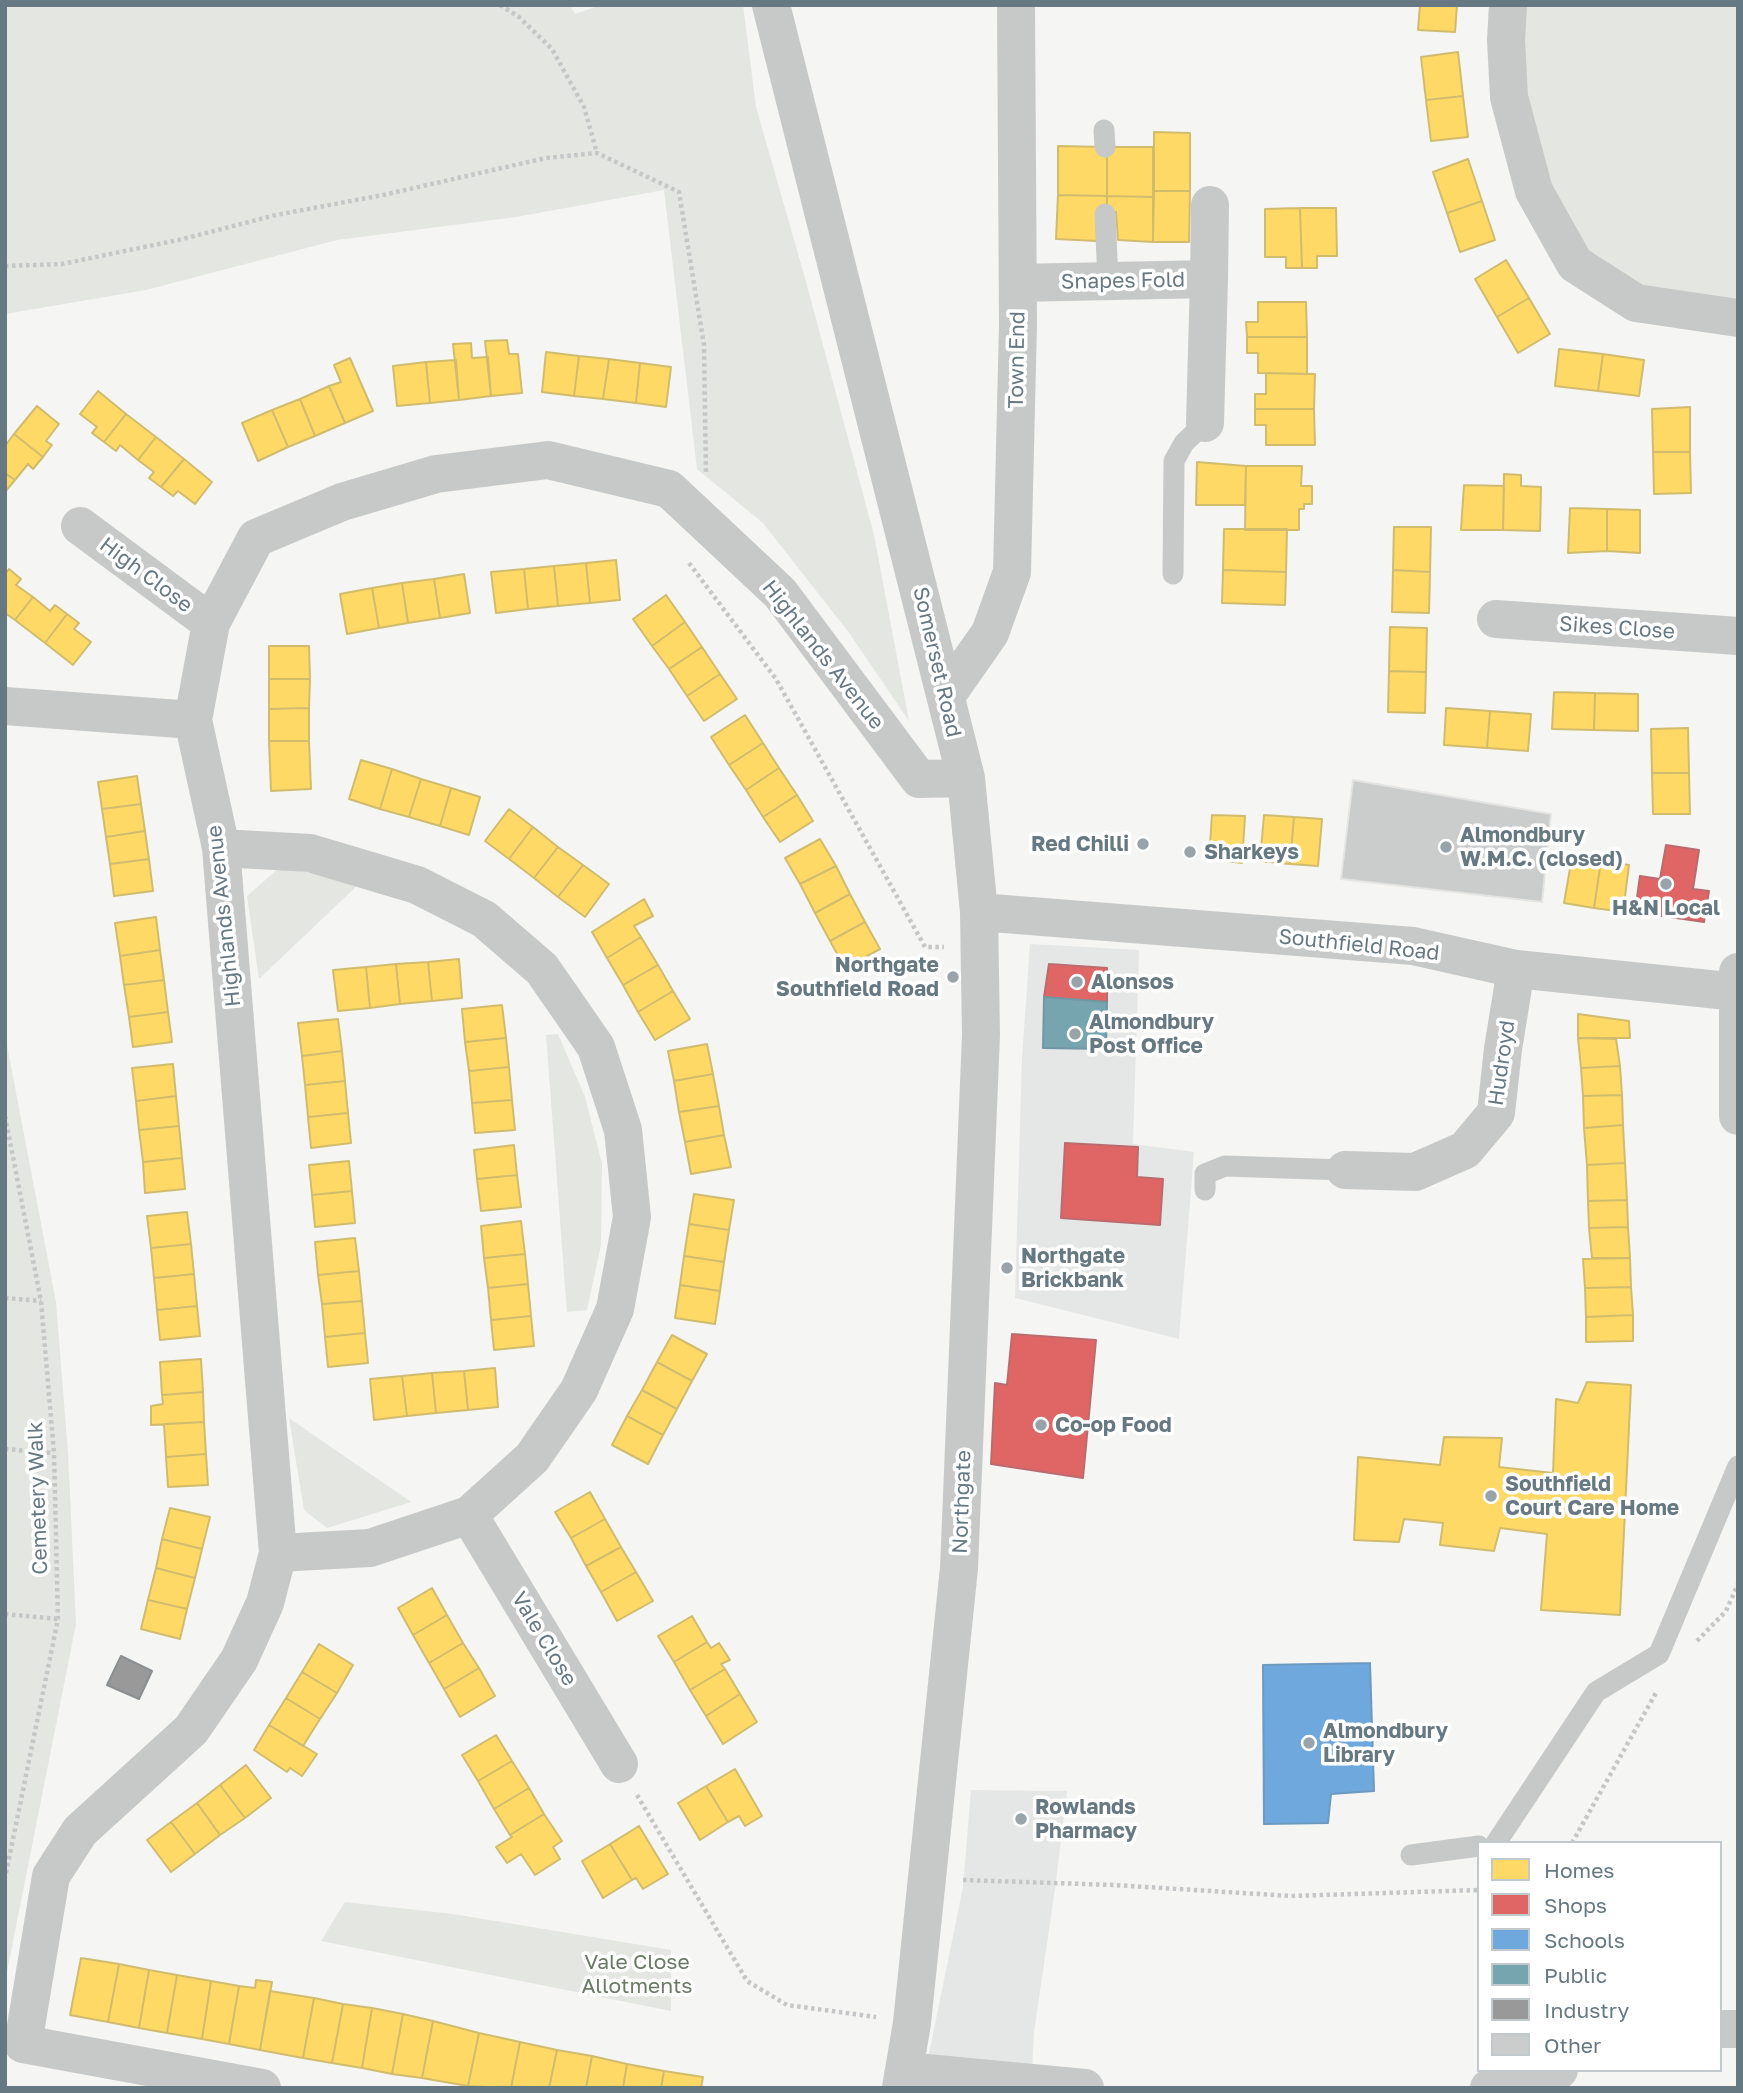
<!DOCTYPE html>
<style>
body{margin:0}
#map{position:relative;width:1743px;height:2093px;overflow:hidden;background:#f5f5f3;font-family:"Golos Text",sans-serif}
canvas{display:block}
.frame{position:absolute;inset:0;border:7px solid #667882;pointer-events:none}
.legend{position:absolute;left:1477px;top:1841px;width:245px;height:231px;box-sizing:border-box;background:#fff;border:2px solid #c2c9cd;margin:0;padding:9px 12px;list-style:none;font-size:21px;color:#667882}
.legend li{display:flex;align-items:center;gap:14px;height:35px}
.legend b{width:35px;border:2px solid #c2c9cd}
</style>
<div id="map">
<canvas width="1743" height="2093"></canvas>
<div class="frame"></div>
<ul class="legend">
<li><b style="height:19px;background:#ffd966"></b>Homes</li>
<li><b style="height:19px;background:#e06666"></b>Shops</li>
<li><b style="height:19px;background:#6fa8dc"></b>Schools</li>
<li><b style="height:19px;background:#76a5af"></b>Public</li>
<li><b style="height:19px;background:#999"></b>Industry</li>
<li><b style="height:19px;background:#cbcccc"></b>Other</li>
</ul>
</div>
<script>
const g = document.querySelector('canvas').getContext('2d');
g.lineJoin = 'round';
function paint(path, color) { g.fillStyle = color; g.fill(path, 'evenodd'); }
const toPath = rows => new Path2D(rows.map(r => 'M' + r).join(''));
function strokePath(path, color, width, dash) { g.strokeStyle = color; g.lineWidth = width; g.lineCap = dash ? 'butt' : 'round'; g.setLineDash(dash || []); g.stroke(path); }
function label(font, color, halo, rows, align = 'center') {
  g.font = font + ' "Golos Text",sans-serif'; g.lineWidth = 7; g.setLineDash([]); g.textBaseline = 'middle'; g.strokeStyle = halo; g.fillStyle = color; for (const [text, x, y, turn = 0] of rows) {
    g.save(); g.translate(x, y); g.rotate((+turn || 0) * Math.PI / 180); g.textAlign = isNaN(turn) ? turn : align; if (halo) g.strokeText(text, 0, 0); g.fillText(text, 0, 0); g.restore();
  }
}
paint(toPath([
 [1030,944,1139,950,1133,1144,1194,1152,1179,1339,1015,1298,1022,1058],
 [971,1790,1067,1791,1055,1889,1034,2032,1032,2069,922,2088,963,1887]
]), '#e5e6e6');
paint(toPath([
 [5,5,570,5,575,14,601,5,743,5,756,107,805,278,874,535,909,721,850,634,763,523,697,469,664,190,516,217,337,240,146,290,5,314],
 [1508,5,1738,5,1738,318,1636,303,1534,191],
 [279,868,362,881,259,979,247,896],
 [558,1034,585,1097,602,1164,601,1245,587,1310,567,1312,546,1035],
 [5,1035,56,1302,68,1453,76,1624,5,1982],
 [289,1418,411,1502,327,1528,304,1510],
 [345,1902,453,1914,671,1950,671,2011,321,1941]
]), '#e4e6e1');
const homes = toPath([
 [1420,5,1457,5,1455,32,1418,30,1420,5],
 [1458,52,1463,96,1426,100,1421,57,1458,52],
 [1463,96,1468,137,1431,141,1426,100,1463,96],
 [1154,132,1190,133,1190,191,1154,191,1154,132],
 [1058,146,1107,147,1107,196,1058,195,1058,146],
 [1107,147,1153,147,1153,197,1107,196,1107,147],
 [1468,159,1482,201,1447,213,1433,172,1468,159],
 [1154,191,1190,191,1189,242,1153,242,1154,191],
 [1058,195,1107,196,1107,212,1097,241,1056,239,1058,195],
 [1107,196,1153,197,1153,242,1118,240,1116,212,1107,212,1107,196],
 [1482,201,1495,240,1460,252,1447,213,1482,201],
 [1300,208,1302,268,1286,268,1286,257,1265,257,1265,209,1300,208],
 [1300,208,1336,208,1337,256,1317,256,1317,268,1302,268,1300,208],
 [1506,260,1529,298,1497,317,1475,279,1506,260],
 [1529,298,1550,334,1518,353,1497,317,1529,298],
 [1258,302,1306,302,1307,337,1247,337,1246,322,1258,322,1258,302],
 [1247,337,1307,337,1307,374,1258,373,1258,353,1247,353,1247,337],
 [507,340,509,354,518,354,522,393,491,396,485,341,507,340],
 [471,343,472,358,488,357,491,396,459,400,453,344,471,343],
 [1559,349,1603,354,1598,391,1555,386,1559,349],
 [546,352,579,356,574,396,542,392,546,352],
 [1603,354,1644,360,1639,396,1598,391,1603,354],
 [579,356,609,359,603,399,574,396,579,356],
 [350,358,373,411,345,423,329,386,341,382,334,365,350,358],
 [609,359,640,363,636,403,603,399,609,359],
 [456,360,459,400,430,403,426,362,456,360],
 [426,362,430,403,397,406,393,366,426,362],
 [640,363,671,367,666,407,636,403,640,363],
 [1266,373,1315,374,1314,409,1255,409,1255,394,1266,394,1266,373],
 [329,386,345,423,315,436,300,399,329,386],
 [98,391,126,414,104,442,92,433,97,427,80,414,98,391],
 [300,399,315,436,288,447,272,410,300,399],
 [37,406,59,424,46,441,52,445,43,457,14,434,37,406],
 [1690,407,1690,452,1653,452,1652,409,1690,407],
 [1255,409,1314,409,1315,445,1266,445,1266,425,1255,425,1255,409],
 [272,410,288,447,258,461,242,423,272,410],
 [126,414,156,437,138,460,120,445,116,451,104,442,126,414],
 [14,434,43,457,33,469,28,464,15,480,5,473,5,446,14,434],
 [156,437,184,459,161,487,149,478,154,472,138,460,156,437],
 [1653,452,1690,452,1691,493,1654,494,1653,452],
 [184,459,212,482,195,504,178,491,173,496,161,487,184,459],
 [1197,462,1246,466,1245,505,1196,505,1197,462],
 [1246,466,1302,466,1301,486,1312,486,1312,504,1304,504,1304,509,1299,509,1299,530,1245,530,1246,466],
 [5,473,15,480,5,492,5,473],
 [1504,474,1521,475,1521,486,1541,487,1540,531,1503,530,1504,474],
 [1464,485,1504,486,1503,530,1461,530,1464,485],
 [1570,508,1607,509,1607,551,1568,553,1570,508],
 [1607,509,1640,510,1640,553,1607,551,1607,509],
 [1394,527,1431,527,1430,572,1393,570,1394,527],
 [1224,529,1287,529,1286,572,1223,570,1224,529],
 [616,560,620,600,590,603,586,563,616,560],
 [586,563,590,603,558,606,554,566,586,563],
 [554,566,558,606,528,609,524,569,554,566],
 [9,569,21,579,16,585,33,597,15,620,5,613,5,574,9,569],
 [524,569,528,609,496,613,491,572,524,569],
 [1223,570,1286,572,1285,605,1222,603,1223,570],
 [1393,570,1430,572,1429,613,1392,612,1393,570],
 [464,574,470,613,440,618,434,579,464,574],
 [434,579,440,618,408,623,402,583,434,579],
 [402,583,408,623,379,628,372,588,402,583],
 [372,588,379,628,347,634,340,594,372,588],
 [666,595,685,622,652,646,633,619,666,595],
 [33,597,50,611,55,605,67,614,45,643,15,620,33,597],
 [67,614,79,623,74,629,91,642,73,665,45,643,67,614],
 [685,622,702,647,669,669,652,646,685,622],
 [1390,627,1427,628,1426,672,1389,671,1390,627],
 [269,646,309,646,310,679,269,679,269,646],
 [702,647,720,674,687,696,669,669,702,647],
 [1389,671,1426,672,1425,713,1388,712,1389,671],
 [720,674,737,699,704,721,687,696,720,674],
 [269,679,310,679,309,708,269,709,269,679],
 [1554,692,1595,693,1594,730,1552,729,1554,692],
 [1595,693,1638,694,1638,731,1594,730,1595,693],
 [309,708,309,741,269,741,269,709,309,708],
 [1446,708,1490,711,1487,748,1444,745,1446,708],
 [1490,711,1531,714,1528,751,1487,748,1490,711],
 [745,715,763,743,729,765,711,737,745,715],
 [1688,728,1689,773,1652,773,1651,729,1688,728],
 [269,741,309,741,311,789,271,791,269,741],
 [763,743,779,768,746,790,729,765,763,743],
 [361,760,392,769,380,809,349,799,361,760],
 [779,768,797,795,763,817,746,790,779,768],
 [392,769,421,779,409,817,380,809,392,769],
 [1652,773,1689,773,1690,814,1653,814,1652,773],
 [137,776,141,804,102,809,98,782,137,776],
 [421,779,451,788,440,826,409,817,421,779],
 [451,788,480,797,469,835,440,826,451,788],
 [797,795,813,821,780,842,763,817,797,795],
 [141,804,145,831,106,837,102,809,141,804],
 [509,809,533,827,509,859,485,841,509,809],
 [1212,815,1245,816,1242,863,1209,859,1212,815],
 [1264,815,1294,817,1290,864,1260,861,1264,815],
 [1294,817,1322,819,1318,866,1290,864,1294,817],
 [533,827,558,847,534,878,509,859,533,827],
 [145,831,149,859,110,864,106,837,145,831],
 [820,839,836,866,800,884,785,858,820,839],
 [558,847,583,865,558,897,534,878,558,847],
 [1572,857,1601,861,1594,908,1564,903,1572,857],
 [149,859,153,891,114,896,110,864,149,859],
 [1601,861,1629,865,1623,912,1594,908,1601,861],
 [583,865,609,884,585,917,558,897,583,865],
 [836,866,850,894,815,913,800,884,836,866],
 [850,894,865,922,830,941,815,913,850,894],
 [644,899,653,916,634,926,641,937,607,958,592,932,644,899],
 [156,917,160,950,120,956,115,923,156,917],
 [865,922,880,949,845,968,830,941,865,922],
 [641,937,658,965,623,985,607,958,641,937],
 [160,950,164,980,124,985,120,956,160,950],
 [459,959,462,998,432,1001,428,962,459,959],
 [428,962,432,1001,400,1004,396,964,428,962],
 [396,964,400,1004,370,1008,366,967,396,964],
 [658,965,673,991,638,1012,623,985,658,965],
 [366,967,370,1008,338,1011,333,970,366,967],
 [164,980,168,1012,129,1017,124,985,164,980],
 [673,991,690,1019,655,1040,638,1012,673,991],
 [502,1005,506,1038,465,1042,462,1009,502,1005],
 [168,1012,172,1042,133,1047,129,1017,168,1012],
 [1578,1014,1629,1021,1630,1038,1578,1038,1578,1014],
 [338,1019,342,1051,302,1056,298,1023,338,1019],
 [506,1038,509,1067,469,1071,465,1042,506,1038],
 [1578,1038,1616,1039,1620,1066,1581,1068,1578,1038],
 [707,1044,713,1074,674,1081,668,1051,707,1044],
 [342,1051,345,1081,305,1085,302,1056,342,1051],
 [173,1064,176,1096,136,1101,132,1068,173,1064],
 [1620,1066,1622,1095,1583,1096,1581,1068,1620,1066],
 [509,1067,512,1100,472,1103,469,1071,509,1067],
 [713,1074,719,1106,679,1112,674,1081,713,1074],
 [345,1081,348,1113,308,1117,305,1085,345,1081],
 [1622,1095,1623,1125,1584,1128,1583,1096,1622,1095],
 [176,1096,179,1126,139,1130,136,1101,176,1096],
 [512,1100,515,1130,475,1133,472,1103,512,1100],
 [719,1106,724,1135,685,1142,679,1112,719,1106],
 [348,1113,351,1143,311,1148,308,1117,348,1113],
 [1623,1125,1625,1163,1587,1165,1584,1128,1623,1125],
 [179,1126,182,1158,143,1162,139,1130,179,1126],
 [724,1135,731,1167,691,1174,685,1142,724,1135],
 [514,1145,517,1175,477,1179,474,1150,514,1145],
 [182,1158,185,1189,145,1193,143,1162,182,1158],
 [349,1161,352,1191,312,1195,309,1165,349,1161],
 [1625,1163,1627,1200,1588,1201,1587,1165,1625,1163],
 [517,1175,521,1207,481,1211,477,1179,517,1175],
 [352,1191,355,1223,315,1227,312,1195,352,1191],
 [694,1194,734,1200,729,1230,689,1224,694,1194],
 [1627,1200,1628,1227,1589,1228,1588,1201,1627,1200],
 [187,1212,191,1244,151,1248,147,1216,187,1212],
 [521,1221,525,1254,484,1258,481,1226,521,1221],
 [689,1224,729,1230,724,1262,684,1256,689,1224],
 [1628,1227,1630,1258,1592,1258,1589,1228,1628,1227],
 [355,1238,359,1271,318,1275,315,1242,355,1238],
 [191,1244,194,1274,154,1278,151,1248,191,1244],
 [525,1254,528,1284,488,1288,484,1258,525,1254],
 [684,1256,724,1262,720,1291,680,1285,684,1256],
 [1630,1258,1631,1287,1585,1288,1583,1259,1630,1258],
 [359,1271,362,1301,322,1304,318,1275,359,1271],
 [194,1274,197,1306,157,1310,154,1278,194,1274],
 [528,1284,531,1316,491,1320,488,1288,528,1284],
 [680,1285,720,1291,715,1324,675,1318,680,1285],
 [1631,1287,1633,1315,1586,1317,1585,1288,1631,1287],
 [362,1301,365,1333,325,1337,322,1304,362,1301],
 [197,1306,200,1336,160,1340,157,1310,197,1306],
 [1633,1315,1633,1341,1586,1342,1586,1317,1633,1315],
 [531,1316,534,1346,494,1350,491,1320,531,1316],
 [365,1333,368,1363,328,1367,325,1337,365,1333],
 [672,1335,707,1354,692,1381,657,1362,672,1335],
 [201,1359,203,1392,162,1395,160,1362,201,1359],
 [657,1362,692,1381,677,1409,642,1390,657,1362],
 [495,1368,498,1407,468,1410,464,1371,495,1368],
 [464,1371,468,1410,436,1413,432,1373,464,1371],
 [432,1373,436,1413,407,1416,402,1376,432,1373],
 [402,1376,407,1416,374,1420,370,1379,402,1376],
 [1587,1382,1631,1385,1620,1615,1541,1610,1547,1534,1500,1528,1494,1551,1440,1545,1443,1523,1404,1519,1399,1542,1354,1540,1358,1457,1440,1465,1444,1437,1502,1438,1499,1467,1553,1473,1556,1399,1578,1403,1587,1382],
 [642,1390,677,1409,663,1435,627,1416,642,1390],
 [203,1392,204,1422,151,1425,151,1406,163,1404,162,1395,203,1392],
 [627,1416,663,1435,648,1464,612,1445,627,1416],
 [204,1422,206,1454,166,1457,164,1424,204,1422],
 [206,1454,208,1485,168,1487,166,1457,206,1454],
 [590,1492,605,1519,571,1538,555,1512,590,1492],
 [170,1508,210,1517,202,1549,162,1539,170,1508],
 [605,1519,621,1547,586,1566,571,1538,605,1519],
 [162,1539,202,1549,195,1578,156,1568,162,1539],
 [621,1547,636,1572,601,1592,586,1566,621,1547],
 [156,1568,195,1578,187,1609,148,1600,156,1568],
 [636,1572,653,1601,617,1621,601,1592,636,1572],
 [432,1588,447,1615,413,1635,398,1608,432,1588],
 [148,1600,187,1609,180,1639,141,1629,148,1600],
 [447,1615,463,1643,429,1663,413,1635,447,1615],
 [692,1616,707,1642,674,1662,658,1636,692,1616],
 [707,1642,711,1648,719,1643,730,1660,721,1664,725,1669,690,1690,674,1662,707,1642],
 [463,1643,479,1668,444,1689,429,1663,463,1643],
 [319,1644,353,1665,337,1693,302,1672,319,1644],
 [479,1668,495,1696,460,1717,444,1689,479,1668],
 [725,1669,740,1694,706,1716,690,1690,725,1669],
 [302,1672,337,1693,320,1719,286,1698,302,1672],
 [740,1694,757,1722,723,1744,706,1716,740,1694],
 [286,1698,320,1719,303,1746,269,1725,286,1698],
 [269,1725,317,1754,302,1776,290,1768,287,1772,254,1750,269,1725],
 [496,1735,512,1761,478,1781,462,1755,496,1735],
 [512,1761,529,1788,494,1809,478,1781,512,1761],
 [246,1765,271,1798,245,1818,220,1785,246,1765],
 [735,1769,762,1816,745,1826,739,1816,728,1822,706,1786,735,1769],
 [220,1785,245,1818,220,1835,197,1803,220,1785],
 [706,1786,728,1822,700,1840,678,1803,706,1786],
 [529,1788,544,1814,510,1835,494,1809,529,1788],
 [197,1803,220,1835,195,1854,171,1822,197,1803],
 [544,1814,562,1841,553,1847,560,1859,535,1875,521,1854,507,1863,496,1847,512,1837,510,1835,544,1814],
 [171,1822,195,1854,171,1872,147,1840,171,1822],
 [639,1826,668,1874,643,1889,636,1878,632,1880,610,1844,639,1826],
 [610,1844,632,1880,603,1898,582,1861,610,1844],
 [81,1958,119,1964,108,2022,70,2015,81,1958],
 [119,1964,149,1970,139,2028,108,2022,119,1964],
 [149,1970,177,1975,167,2033,139,2028,149,1970],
 [177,1975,211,1981,202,2039,167,2033,177,1975],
 [256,1980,272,1982,260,2050,229,2044,239,1986,255,1988,256,1980],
 [211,1981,239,1986,229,2044,202,2039,211,1981],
 [270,1991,314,1998,303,2058,260,2050,270,1991],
 [314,1998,343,2004,332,2063,303,2058,314,1998],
 [343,2004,372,2008,362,2068,332,2063,343,2004],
 [372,2008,403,2014,392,2074,362,2068,372,2008],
 [403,2014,433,2021,422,2078,392,2074,403,2014],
 [433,2021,479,2033,468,2086,422,2078,433,2021],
 [479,2033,520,2042,511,2088,468,2086,479,2033],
 [520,2042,557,2050,549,2088,511,2088,520,2042],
 [557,2050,592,2056,586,2088,549,2088,557,2050],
 [592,2056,627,2064,623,2088,586,2088,592,2056],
 [627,2064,664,2071,661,2088,623,2088,627,2064],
 [664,2071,703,2077,701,2088,661,2088,664,2071]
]);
paint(homes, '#ffd966');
strokePath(homes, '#d1bc6e', 2);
const shops = toPath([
 [1666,845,1699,850,1693,889,1709,891,1704,922,1635,912,1640,876,1660,879,1666,845],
 [1049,964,1107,968,1107,1002,1044,997,1049,964],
 [1065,1143,1138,1147,1137,1177,1163,1179,1160,1225,1061,1218,1065,1143],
 [1012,1334,1096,1340,1083,1478,991,1464,995,1383,1007,1385,1012,1334]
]);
paint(shops, '#e06666');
strokePath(shops, '#bb6b6e', 2);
const schools = toPath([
 [1370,1663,1374,1791,1331,1794,1328,1823,1264,1824,1263,1665,1370,1663]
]);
paint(schools, '#6fa8dc');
strokePath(schools, '#6c9ac1', 2);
const public = toPath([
 [1044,997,1107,1002,1106,1049,1043,1048,1044,997]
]);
paint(public, '#76a5af');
strokePath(public, '#7198a2', 2);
const industry = toPath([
 [121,1656,152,1671,139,1699,107,1685,121,1656]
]);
paint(industry, '#999');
strokePath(industry, '#8a8f92', 2);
const building = toPath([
 [1353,780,1551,814,1542,902,1341,879,1353,780]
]);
paint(building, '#cbcccc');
strokePath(building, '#e4e4e3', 2);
strokePath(toPath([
 [500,5,519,17,552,49,584,107,597,153],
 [5,266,62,264,183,239,276,215,383,195,546,158,597,153,679,192,704,345,706,473],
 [689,563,776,679,925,947,944,947],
 [5,1116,41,1301,54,1453,58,1619,5,1878],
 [5,1298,41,1301],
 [5,1449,54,1453],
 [5,1614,58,1619],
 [1697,1641,1726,1611,1738,1584],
 [637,1795,747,1981,787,2005,876,2017],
 [1572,1843,1657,1691],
 [963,1880,1114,1885,1291,1896,1479,1890]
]), '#c5c6c7', 4.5, [3.5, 3.5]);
strokePath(toPath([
 [1104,130,1105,147],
 [1105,214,1108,281],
 [1173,574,1174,461,1184,443,1205,423],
 [1205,1190,1205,1174,1225,1166,1345,1170],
 [1496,1843,1596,1692,1659,1654,1738,1466],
 [1411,1855,1479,1846]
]), '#c7c8c8', 21);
strokePath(toPath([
 [771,5,966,778,979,912,981,1035,959,1568,912,2023,901,2088],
 [1508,5,1506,40,1509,97,1534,191,1575,264,1636,303,1738,318],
 [1209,279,1210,205],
 [1018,283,1209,279,1205,423],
 [80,526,211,623],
 [1496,619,1738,636],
 [946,696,990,633,1012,572,1018,324,1016,5],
 [5,706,193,720],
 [221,848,310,853,417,885,484,919,542,969,596,1047,623,1130,632,1217,615,1309,579,1390,532,1458,469,1515,370,1548,278,1553],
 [979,912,1413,946,1516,969,1738,992],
 [1738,972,1738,1116],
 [1345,1170,1415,1172,1465,1150,1496,1113,1503,1049,1516,969],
 [469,1515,619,1764],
 [1720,2029,1738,2029],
 [905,2071,1085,2088],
 [262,2088,23,2044,51,1876,80,1831,191,1730,239,1660,265,1603,278,1553,221,848,193,720,211,623,256,538,342,502,436,474,548,460,669,489,780,593,919,779,966,778],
 [1489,2088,1518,2087,1559,2070]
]), '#c7c8c8', 38);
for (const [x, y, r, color] of [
 [1143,844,7,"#98a4aa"],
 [1446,847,7,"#98a4aa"],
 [1190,852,7,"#98a4aa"],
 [1666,884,7,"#98a4aa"],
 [953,977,7,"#98a4aa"],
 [1077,982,7,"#98a4aa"],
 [1075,1034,7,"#98a4aa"],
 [1007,1268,7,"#98a4aa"],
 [1041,1425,7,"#98a4aa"],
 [1491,1496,7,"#98a4aa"],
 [1309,1743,7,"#98a4aa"],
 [1021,1819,7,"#98a4aa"]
]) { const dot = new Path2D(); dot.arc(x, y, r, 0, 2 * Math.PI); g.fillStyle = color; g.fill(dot); strokePath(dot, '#fff', 2.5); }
label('21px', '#667882', '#fff', [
 ["Snapes Fold",1123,281,-1],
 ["Town End",1017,360,-89],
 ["High Close",146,575,37],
 ["Sikes Close",1617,628,4],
 ["Highlands Avenue",823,655,52],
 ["Somerset Road",937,662,77],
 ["Highlands Avenue",224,916,-96],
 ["Southfield Road",1359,945,6],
 ["Hudroyd",1502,1063,-82],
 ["Cemetery Walk",38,1498,-92],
 ["Northgate",962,1502,-88],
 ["Vale Close",544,1639,59]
]);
label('bold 21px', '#667882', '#fff', [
 ["Almondbury",1460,835],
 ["W.M.C. (closed)",1460,859],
 ["Red Chilli",1129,844,"right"],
 ["Sharkeys",1204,852],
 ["H&N Local",1666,908,"center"],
 ["Northgate",939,965,"right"],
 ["Southfield Road",939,989,"right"],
 ["Alonsos",1091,982],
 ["Almondbury",1089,1022],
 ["Post Office",1089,1046],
 ["Northgate",1021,1256],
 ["Brickbank",1021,1280],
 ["Co-op Food",1055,1425],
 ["Southfield",1505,1484],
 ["Court Care Home",1505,1508],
 ["Almondbury",1323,1731],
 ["Library",1323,1755],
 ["Rowlands",1035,1807],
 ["Pharmacy",1035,1831]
], 'left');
label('21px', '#6a7a65', '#fff', [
 ["Vale Close",637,1962],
 ["Allotments",637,1986]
]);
</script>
